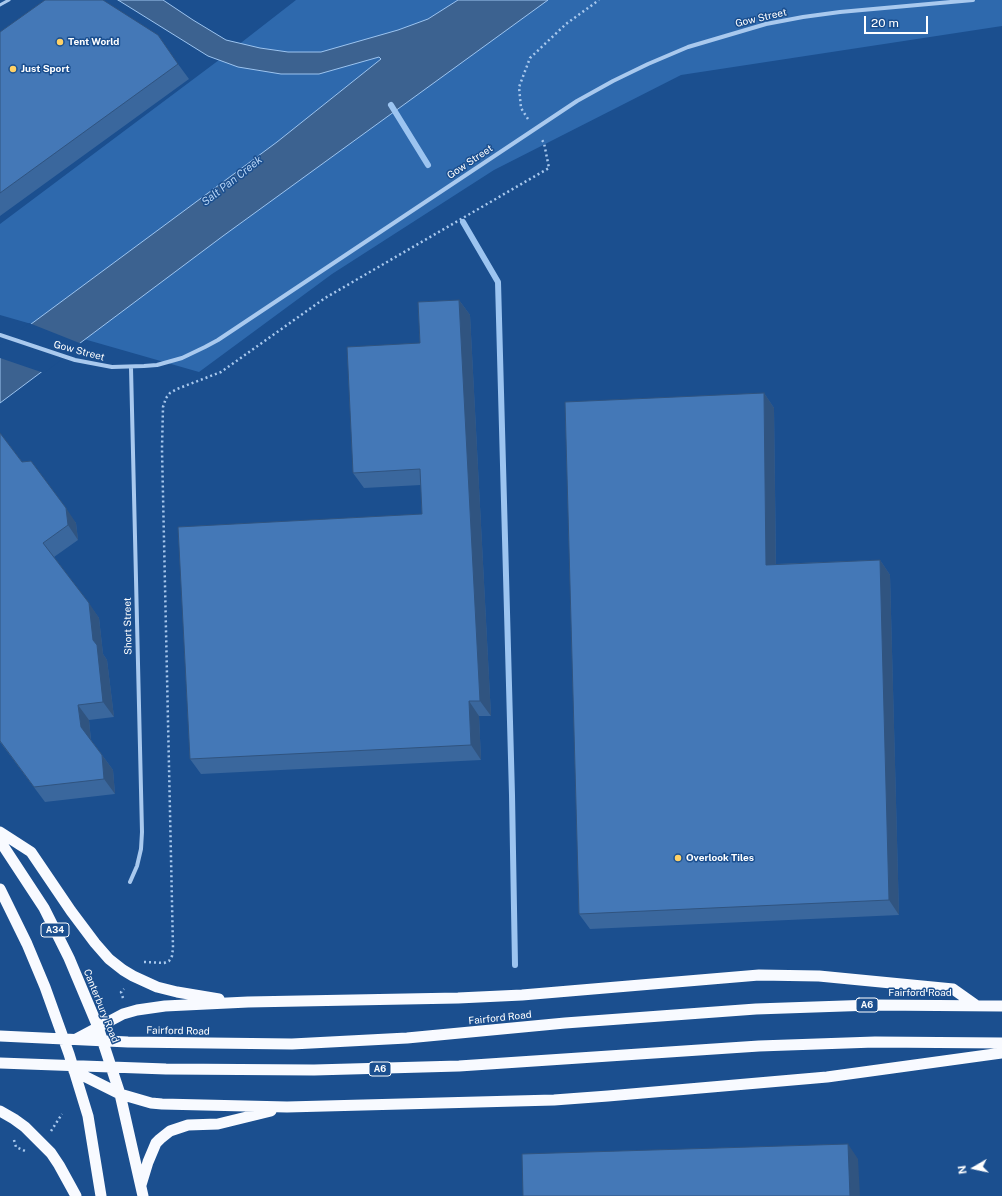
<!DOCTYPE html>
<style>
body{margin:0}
#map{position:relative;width:1002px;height:1196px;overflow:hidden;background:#1b4f8f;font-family:"Public Sans",sans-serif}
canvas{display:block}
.north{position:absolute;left:954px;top:1148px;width:40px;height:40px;-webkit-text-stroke:3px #1b4f8f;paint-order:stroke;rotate:261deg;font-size:11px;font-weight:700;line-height:16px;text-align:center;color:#fff}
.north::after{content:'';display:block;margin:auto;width:14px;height:18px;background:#fff;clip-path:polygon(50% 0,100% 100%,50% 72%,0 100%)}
.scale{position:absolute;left:864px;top:16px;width:64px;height:18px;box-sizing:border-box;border:2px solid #fff;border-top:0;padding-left:5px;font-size:12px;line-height:14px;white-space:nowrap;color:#fff;-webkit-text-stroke:3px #1b4f8f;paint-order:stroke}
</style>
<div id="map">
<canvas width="1002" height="1196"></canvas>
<div class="north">N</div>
<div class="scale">20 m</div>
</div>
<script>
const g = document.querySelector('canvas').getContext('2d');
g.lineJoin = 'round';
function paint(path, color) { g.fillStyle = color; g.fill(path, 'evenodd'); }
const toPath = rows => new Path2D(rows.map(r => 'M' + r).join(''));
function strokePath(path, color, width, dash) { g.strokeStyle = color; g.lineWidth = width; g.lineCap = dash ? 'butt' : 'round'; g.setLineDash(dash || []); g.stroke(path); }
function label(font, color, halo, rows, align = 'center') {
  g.font = font + ' "Public Sans",sans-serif'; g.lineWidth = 3; g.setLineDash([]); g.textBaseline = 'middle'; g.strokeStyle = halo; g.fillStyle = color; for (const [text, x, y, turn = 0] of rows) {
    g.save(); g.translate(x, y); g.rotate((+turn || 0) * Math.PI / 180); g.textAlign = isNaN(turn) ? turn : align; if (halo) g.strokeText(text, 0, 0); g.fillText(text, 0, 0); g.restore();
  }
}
paint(toPath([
 [296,0,1002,0,1002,26,681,75,494,170,332,274,199,372,0,315,0,224,215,63]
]), '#2e69ad');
const water = toPath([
 [118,0,163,0,193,20,226,40,260,48,288,52,321,52,398,30,428,19,458,0,548,0,223,236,0,403,0,347,277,142,381,59,379,57,319,74,281,74,238,67,208,56,118,0]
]);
paint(water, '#3c6290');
strokePath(water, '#9cc4f0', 1);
paint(toPath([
 [29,323,82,344,44,373,0,358,0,345]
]), '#1b4f8f');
strokePath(toPath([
 [391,105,428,165],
 [463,222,498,282,512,795,515,965]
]), '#9cc4f0', 6);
strokePath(toPath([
 [528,119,521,108,519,87,530,58,566,24,599,0],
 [144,962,164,963,169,961,172,956,173,948,162,449,163,407,166,398,170,393,177,389,221,372,325,298,549,168,544,143,542,140],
 [123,998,121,992,124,989],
 [51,1131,62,1114],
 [14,1140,16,1147,25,1151]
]), '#a9c9ee', 2.5, [2, 3]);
strokePath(toPath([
 [0,5,9,0]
]), '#a9c9ee', 3);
strokePath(toPath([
 [0,335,75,360,112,367,144,366,157,365,182,358,205,347,218,340,577,101,613,81,648,64,688,47,766,24,803,17,840,12,973,0],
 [130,882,137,866,141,849,142,832,131,368]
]), '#a9c9ee', 4);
strokePath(toPath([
 [0,832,31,852,71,911,95,943,109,959,123,970,133,976,157,987,177,992,219,999],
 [0,841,44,908,69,958,98,1027,120,1094,143,1196],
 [0,889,27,944,45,987,69,1054,88,1116,101,1196],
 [0,1036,128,1042,292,1044,407,1038,565,1023,756,1009,873,1005,1002,1006],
 [76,1039,123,1014,137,1010,165,1006,248,1002,458,998,522,995,759,975,819,976,953,989,977,1006],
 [0,1063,166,1069,314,1070,459,1066,759,1046,875,1042,1002,1043],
 [74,1071,120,1094,151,1103,162,1104,287,1107,554,1100,608,1096,827,1077,1002,1053],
 [0,1111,14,1119,25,1127,51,1153,59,1165,76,1196],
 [141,1185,148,1162,156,1143,160,1139,170,1131,188,1125,218,1124,271,1111]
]), '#f8faff', 11);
paint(toPath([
 [0,32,178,64,189,79,0,216],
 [459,300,470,315,491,716,479,716,481,760,201,774,190,759,422,514,421,485,364,488,353,473,420,343],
 [764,393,774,408,776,564,880,560,890,575,899,915,590,929,579,914],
 [0,433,22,462,76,523,78,540,54,557,99,618,103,654,107,660,114,717,89,720,91,740,113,770,115,794,45,802,0,742]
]), '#3a679d');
paint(toPath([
 [459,300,470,315,491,716,480,701],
 [764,393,774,408,776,580,766,565],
 [66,508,76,523,78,540,68,525],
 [880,560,890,575,899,915,889,900],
 [89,603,99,618,103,654,107,660,114,717,103,702,93,640],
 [469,701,479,716,481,760,471,745],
 [78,705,89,720,91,742,81,727],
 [102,755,113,770,115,794,104,779],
 [848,1144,858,1159,860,1196,850,1196]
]), '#305480');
const building = toPath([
 [45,0,103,0,158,35,178,64,0,193,0,32,45,0],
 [459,300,480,701,469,701,471,745,190,759,178,527,422,514,420,469,353,473,347,347,420,343,418,302,459,300],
 [764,393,766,565,880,560,889,900,579,914,565,402,764,393],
 [0,433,22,462,31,461,66,508,68,525,43,543,89,603,93,640,97,645,103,702,78,705,81,727,102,755,104,779,34,787,0,741,0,433],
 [848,1144,850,1196,523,1196,522,1154,848,1144]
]);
paint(building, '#4478b7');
strokePath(building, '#305480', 1);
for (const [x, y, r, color] of [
 [60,42,4,"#ffd166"],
 [13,69,4,"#ffd166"],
 [678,858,4,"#ffd166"]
]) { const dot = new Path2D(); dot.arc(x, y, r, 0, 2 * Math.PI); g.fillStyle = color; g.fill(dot); strokePath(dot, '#1b4f8f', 1.5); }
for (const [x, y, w] of [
 [55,930,28],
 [867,1005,22],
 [380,1069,22]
]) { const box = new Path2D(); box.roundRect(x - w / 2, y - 7, w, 14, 3); g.fillStyle = '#1b4f8f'; g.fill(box); strokePath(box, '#fff', 1); }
label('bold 9px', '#fff', null, [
 ["A34",55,930],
 ["A6",867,1005],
 ["A6",380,1069]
]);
label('10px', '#fff', '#1b4f8f', [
 ["Gow Street",761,18,-13],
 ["Gow Street",470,162,-34],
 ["Gow Street",79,351,15],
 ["Short Street",128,626,-91],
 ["Fairford Road",920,993],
 ["Canterbury Road",101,1006,68],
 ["Fairford Road",500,1018,-6],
 ["Fairford Road",178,1031,1]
]);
label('bold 10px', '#fff', '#1b4f8f', [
 ["Tent World",68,42],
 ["Just Sport",21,69],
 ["Overlook Tiles",686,858]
], 'left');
label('italic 11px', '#b5d3f5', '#1b4f8f', [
 ["Salt Pan Creek",232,181,-38]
]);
</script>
